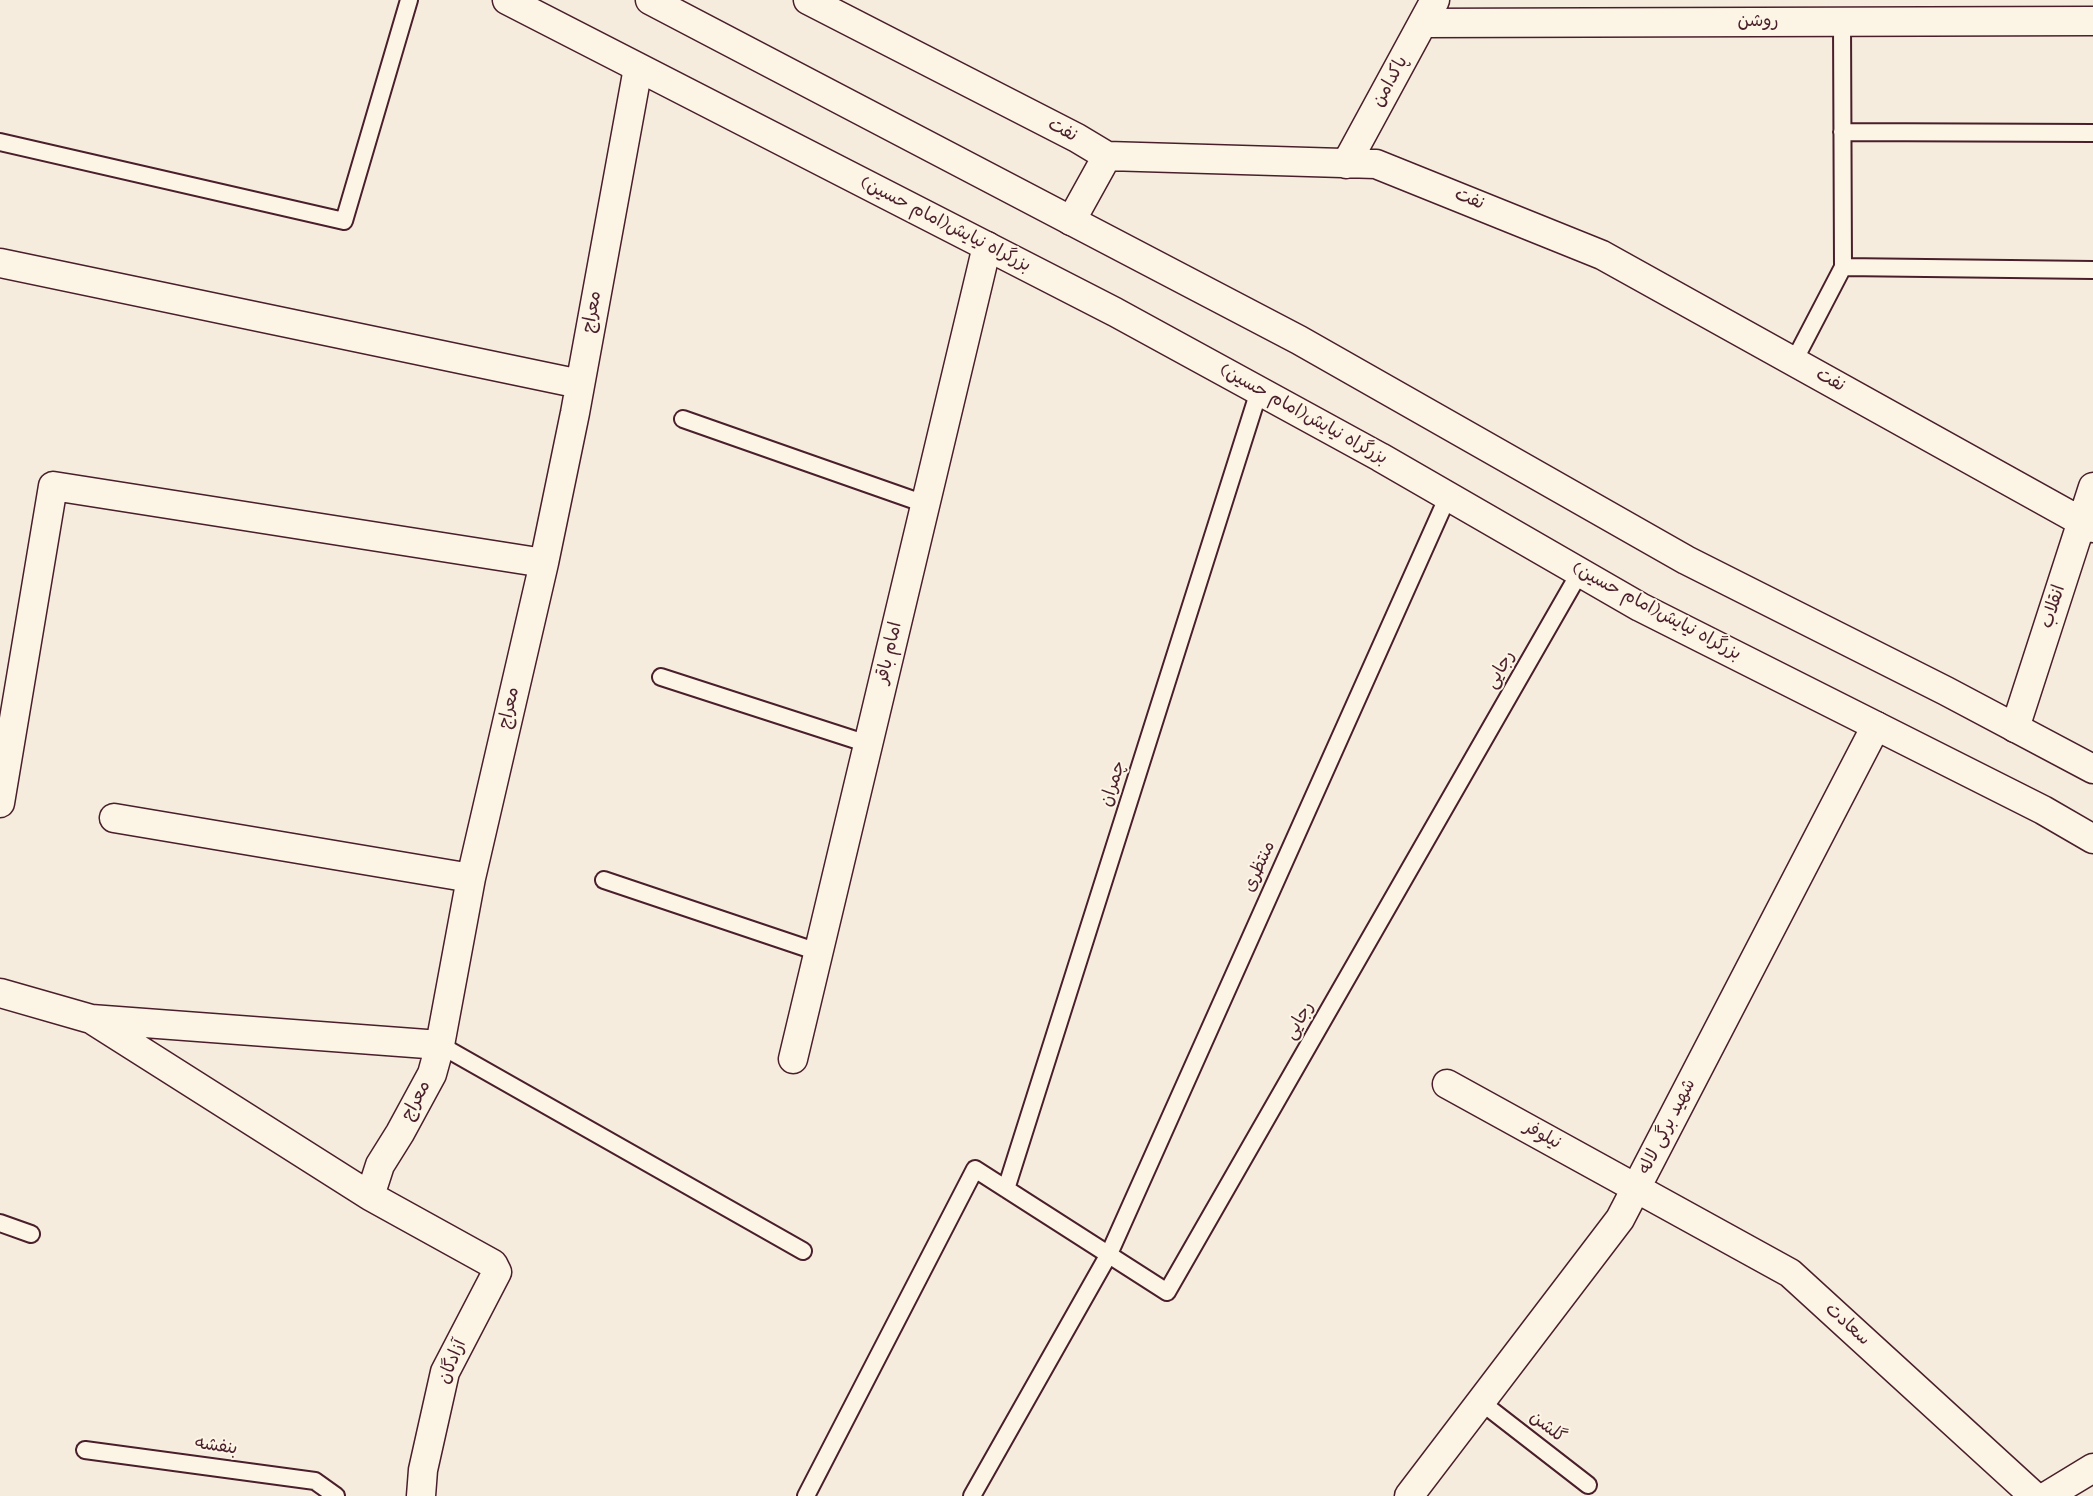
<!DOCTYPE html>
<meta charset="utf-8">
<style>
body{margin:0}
canvas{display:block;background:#f5ecde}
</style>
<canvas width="2093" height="1496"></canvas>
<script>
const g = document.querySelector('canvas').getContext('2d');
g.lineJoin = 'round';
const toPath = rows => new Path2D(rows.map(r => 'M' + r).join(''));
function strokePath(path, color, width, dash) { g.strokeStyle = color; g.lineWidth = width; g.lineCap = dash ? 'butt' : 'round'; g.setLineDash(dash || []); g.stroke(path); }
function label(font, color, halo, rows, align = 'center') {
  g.font = font + ' Mynerve,"Playpen Sans Arabic",sans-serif'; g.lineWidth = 4; g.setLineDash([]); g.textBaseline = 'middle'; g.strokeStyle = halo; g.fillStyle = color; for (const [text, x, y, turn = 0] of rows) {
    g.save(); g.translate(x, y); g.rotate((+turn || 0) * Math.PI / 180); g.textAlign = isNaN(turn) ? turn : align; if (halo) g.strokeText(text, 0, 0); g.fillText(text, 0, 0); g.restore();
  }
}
const lane = toPath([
 [1842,132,2093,133],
 [0,142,344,221,409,0],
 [1843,267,2093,270],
 [1794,361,1843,267,1842,22],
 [683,419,925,504],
 [661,677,868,744],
 [604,880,818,952],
 [440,1045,803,1251],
 [1006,1189,1259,391],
 [0,1223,31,1234],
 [1481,1402,1588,1485],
 [85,1450,315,1481,336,1496],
 [806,1496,975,1169,1167,1292,1580,572],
 [972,1496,1109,1254,1448,496]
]);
const street = toPath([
 [808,0,1077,138,1107,156,1376,164,1602,255,2093,528],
 [1423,23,2093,21],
 [1346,164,1435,0],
 [1071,221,1107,156],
 [0,263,580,384],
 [2015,728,2093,487],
 [0,803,53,486,544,563],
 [114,818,471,878],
 [0,993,91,1019,440,1045],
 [94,1021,370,1196],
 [793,1059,987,246],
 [1447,1084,1790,1273,2034,1496],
 [421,1496,423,1470,445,1372,497,1272,493,1264,370,1196,380,1165,400,1133,432,1074,440,1045,471,878,544,563,575,413,638,68],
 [1409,1496,1620,1219,1876,726]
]);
const secondary = toPath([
 [2047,1496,2093,1468]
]);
const highway = toPath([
 [507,0,1115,312,1380,457,1640,607,2043,810,2093,839],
 [650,0,1299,340,1686,560,1946,691,2093,769]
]);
strokePath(lane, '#4a1f2b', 20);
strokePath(street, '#4a1f2b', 31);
strokePath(secondary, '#4a1f2b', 31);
strokePath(highway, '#4a1f2b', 31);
strokePath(lane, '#fcf5e5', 16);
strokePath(street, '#fcf5e5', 28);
strokePath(secondary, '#fcf5e5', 28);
strokePath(highway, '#fcf5e5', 28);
label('18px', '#4a1f2b', '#fcf5e5', [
 ["روشن",1758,22],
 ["پاکدامن",1391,82,-61],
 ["نفت",1062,131,28],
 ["نفت",1469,200,22],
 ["بزرگراه نیایش(امام حسین)",945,225,27],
 ["معراج",593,312,-80],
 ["نفت",1830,381,29],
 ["بزرگراه نیایش(امام حسین)",1303,415,29],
 ["انقلاب",2054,607,-72],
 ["بزرگراه نیایش(امام حسین)",1656,612,28],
 ["امام باقر",890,653,-77],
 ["رجایی",1501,670,-60],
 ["معراج",510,708,-77],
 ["چمران",1114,784,-72],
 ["منتظری",1260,867,-66],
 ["رجایی",1300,1021,-60],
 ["معراج",417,1101,-62],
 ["شهید برگی لاله",1668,1127,-63],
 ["نیلوفر",1542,1136,29],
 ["سعادت",1847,1325,42],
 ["آزادگان",453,1362,-67],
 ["گلشن",1547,1428,38],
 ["بنفشه",216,1447,8]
]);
</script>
